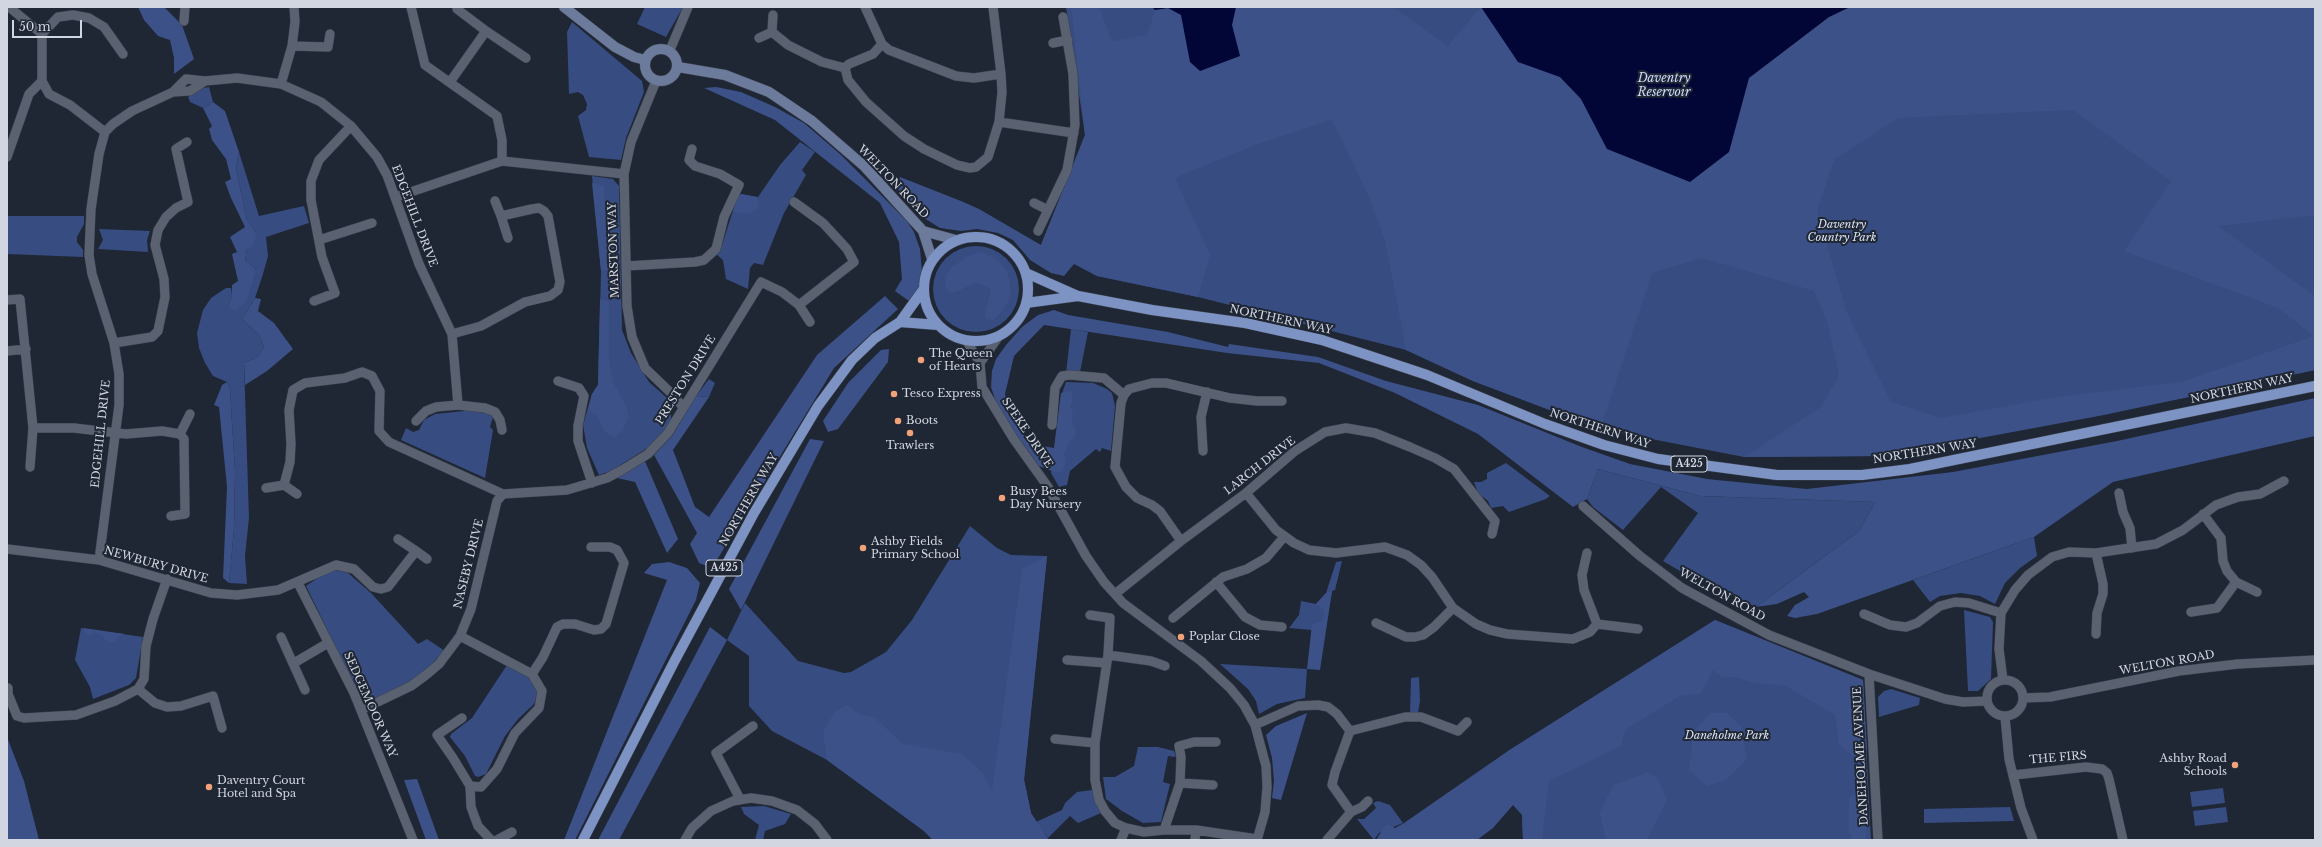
<!DOCTYPE html>
<style>
body{margin:0}
#map{position:relative;width:2322px;height:847px;overflow:hidden;background:#1f2634;font-family:"Libre Baskerville",serif}
canvas{display:block}
.frame{position:absolute;inset:0;border:8px solid #d2d6e0;pointer-events:none}
.scale{position:absolute;left:12px;top:20px;width:70px;height:18px;box-sizing:border-box;border:2px solid #d2d6e0;border-top:0;padding-left:5px;font-size:12px;line-height:14px;white-space:nowrap;color:#d2d6e0;-webkit-text-stroke:3px #1f2634;paint-order:stroke}
</style>
<div id="map">
<canvas width="2322" height="847"></canvas>
<div class="frame"></div>
<div class="scale">50 m</div>
</div>
<script>
const context = document.querySelector('canvas').getContext('2d');
context.lineJoin = 'round';
function fillPath(path, color) {
  context.fillStyle = color;
  context.fill(path, 'evenodd');
}
function poly(rows) {
  const path = new Path2D();
  for (const r of rows) {
    if (r.length === 3) {
      path.moveTo(r[0] + r[2], r[1]);
      path.arc(r[0], r[1], r[2], 0, 2 * Math.PI);
      continue;
    }
    path.moveTo(r[0], r[1]);
    for (let i = 2; i < r.length; i += 2) path.lineTo(r[i], r[i + 1]);
  }
  return path;
}
function stroke(path, color, width, dash) {
  context.strokeStyle = color;
  context.lineWidth = width;
  context.lineCap = dash ? 'butt' : 'round';
  context.setLineDash(dash || []);
  context.stroke(path);
}
function drawText(font, color, halo, rows, align = 'center') {
  context.font = font + ' "Libre Baskerville",serif';
  context.lineWidth = 4;
  context.setLineDash([]);
  context.textBaseline = 'middle';
  context.strokeStyle = halo;
  context.fillStyle = color;
  for (const [text, x, y, turn = 0] of rows) {
    context.save();
    context.translate(x, y);
    context.rotate((+turn || 0) * Math.PI / 180);
    context.textAlign = isNaN(turn) ? turn : align;
    if (halo) context.strokeText(text, 0, 0);
    context.fillText(text, 0, 0);
    context.restore();
  }
}
const green = poly([
 [645,7,683,7,666,37,637,24],
 [1066,7,2315,7,2315,370,2184,398,1884,456,1744,457,1600,429,1473,381,1406,350,1198,297,1097,276,1041,245,1085,135],
 [572,22,642,81,644,92,626,138,621,160,589,157,578,116,586,110,587,104,583,95,578,92,569,94,567,32],
 [209,87,213,102,203,108,190,102,188,97,203,88],
 [800,142,815,152,802,170,806,175,784,213,763,265,754,263,750,268,748,289,726,279,723,260,715,253,722,245,737,198,741,194,758,197,780,165],
 [239,152,259,216,304,206,309,223,266,237,268,256,263,274,255,298,242,319,259,335,264,347,258,357,244,363,249,518,245,556,247,584,229,583,234,529,235,472,230,389,227,382,213,376,205,363,199,348,197,333,203,310,211,298,226,288,231,288,232,295,228,307,256,269,245,261,247,249,257,234,247,220,236,169],
 [592,176,613,179,619,186,622,330,631,353,649,382,667,398,671,407,671,420,657,442,611,471,599,475,587,448,583,425,592,394,598,385,601,271],
 [7,216,84,216,84,224,77,237,77,242,83,250,83,257,7,254],
 [99,229,150,231,147,240,148,252,98,249,103,240],
 [976,289,43],
 [1071,329,1088,332,1080,372,1066,373],
 [709,379,715,383,709,397,696,396],
 [1066,382,1093,383,1107,389,1112,393,1115,406,1111,451,1102,448,1100,452,1096,449,1070,471,1067,485,1059,487,1051,473,1061,396],
 [474,410,484,412,493,417,490,427,493,430,485,478,401,440,406,428,413,432,419,430,424,420,435,414],
 [1506,463,1550,496,1546,499,1509,512,1503,506,1491,508,1488,501,1478,493,1474,482,1481,482,1487,479,1487,473],
 [1598,469,1700,496,1875,502,1859,531,1756,607,1680,571,1663,561,1698,513,1661,487,1623,530,1593,507,1587,499],
 [970,526,997,548,1011,555,1047,556,1024,779,1031,813,933,840,924,831,827,760,772,731,749,706,749,656,727,640,745,603,798,661,844,673,851,672,886,652,912,620],
 [2034,537,2037,556,2020,568,2005,583,1995,604,1980,596,1961,593,1940,596,1930,602,1913,580],
 [1342,561,1335,590,1332,591,1326,626,1312,630,1289,628,1299,615,1301,601,1316,604,1326,593,1336,562],
 [337,570,348,573,371,593,418,644,427,639,445,651,420,675,399,688,374,699,365,700,358,693,306,586,322,575],
 [1964,610,1990,617,1993,622,1991,679,1978,691,1968,691],
 [1715,620,1863,680,1871,840,1523,840,1522,815,1508,751],
 [81,628,143,637,136,678,129,685,93,699,90,687,75,660],
 [1220,664,1307,669,1305,698,1277,704,1259,714,1256,701,1248,689],
 [507,665,529,676,537,690,537,695,534,704,518,719,505,736,486,774,478,777,475,776,465,756,450,737,451,734,472,718],
 [1419,677,1420,701,1418,713,1410,713,1411,678],
 [1891,689,1920,698,1919,705,1879,717,1878,697,1884,691],
 [1138,747,1158,747,1174,751,1176,757,1168,756,1163,782,1170,784,1161,822,1143,823,1122,811,1106,799,1103,777,1115,777,1134,766],
 [2223,788,2225,803,2192,807,2190,792],
 [1092,790,1101,813,1078,823,1070,816,1048,838,1036,822,1062,810,1065,803,1077,792],
 [1378,801,1390,805,1403,823,1379,833,1374,840,1357,819,1364,819,1376,808,1373,803],
 [764,806,791,814,785,824,765,831,763,840,755,840,759,825,744,814,741,807],
 [2010,807,2014,821,1924,823,1924,809],
 [2226,807,2228,822,2195,826,2193,811]
]);
const forest = poly([
 [138,7,164,7,182,25,194,59,174,74,174,58,170,40,158,36,144,20],
 [1071,7,1099,7,1112,41,1147,35,1155,10,1168,8,1181,15,1190,62,1240,56,1232,25,1236,7,1393,7,1448,46,1481,7,1518,62,1560,77,1581,99,1607,149,1729,152,1749,78,1829,17,1850,7,2315,7,2315,215,2218,226,2315,296,2315,370,2104,415,1884,456,1744,457,1821,407,1839,376,1827,321,1814,291,1702,258,1652,273,1600,429,1473,381,1406,350,1385,240,1368,195,1332,120,1255,145,1175,178,1210,255,1198,297,1097,276,1074,264,1064,276,1051,273,1030,260,1013,240,998,233,977,229,961,231,940,228,924,218,895,186,900,177,961,201,979,209,1041,245,1085,135],
 [2073,110,2171,181,2124,251,2278,308,2314,336,2181,382,2056,397,1941,418,1891,402,1847,313,1817,211,1834,160,1898,118],
 [716,87,741,92,775,107,804,123,840,154,907,221,914,232,920,249,922,271,918,291,909,301,895,291,902,279,899,242,880,203,775,120,704,88],
 [213,102,225,111,239,152,236,169,247,220,257,234,253,245,247,249,245,261,256,269,247,301,235,311,228,307,232,295,232,285,238,281,232,254,237,252,230,237,245,227,231,198,225,182,231,179,226,159,212,140,209,129,212,126,203,108],
 [592,183,604,186,607,270,601,271],
 [741,194,757,197,759,201,757,209,749,214,733,212,737,198],
 [981,252,996,258,1007,271,1011,291,1008,302,997,317,991,321,985,318,985,313,991,290,983,285,975,283,956,292,949,292,945,285,946,275,952,267,968,256],
 [885,296,898,309,834,368,712,568,699,563,690,544,697,533,654,455,672,436,696,396,709,397,673,450,695,507,709,517,817,355],
 [255,298,261,299,258,311,274,323,293,349,267,371,245,385,244,363,258,357,264,347,259,335,242,319],
 [600,299,609,302,609,361,614,384,626,405,629,417,623,430,614,438,603,430,598,417,588,409,592,394,598,385],
 [1054,310,1068,315,1168,332,1228,347,1229,344,1318,357,1386,381,1478,405,1582,447,1630,464,1707,479,1807,489,1953,472,2117,441,2315,398,2315,436,2113,482,2034,537,1817,614,1795,618,1787,616,1795,605,1809,597,1804,592,1777,604,1756,607,1859,531,1875,502,1700,496,1598,469,1587,499,1573,507,1478,434,1395,393,1319,363,1227,353,1044,325,1014,356,1005,394,1010,416,1031,444,1054,448,1061,393,1071,391,1073,398,1070,407,1073,413,1072,423,1076,431,1074,438,1068,444,1064,455,1066,461,1063,471,1057,473,1039,466,1013,435,998,408,991,387,992,371,996,359,1006,345,1022,327,1038,315],
 [889,349,888,362,838,429,828,432,823,421,848,383,881,350],
 [227,382,230,389,235,472,234,529,229,583,223,578,227,487,219,407,214,405,222,385],
 [810,439,824,441,741,610,729,589],
 [645,461,678,539,667,553,635,482,617,478],
 [1047,556,1024,780,1031,813,1049,840,933,840,924,831,827,760,823,732,835,711,847,705,859,714,874,717,903,744,962,754,982,772,992,790,1022,569],
 [669,562,687,568,700,583,696,600,575,840,564,840,667,580,644,573,652,564],
 [1332,591,1320,670,1307,669,1312,624,1321,622,1324,617,1324,611,1316,604,1326,593],
 [1715,620,1863,680,1867,750,1856,758,1839,745,1835,715,1786,686,1756,683,1735,677,1723,678,1713,670,1700,694,1680,696,1625,730,1621,746,1549,781,1542,840,1523,840,1522,815,1513,805,1493,828,1477,840,1376,840,1386,824,1395,828,1404,823,1508,751],
 [710,627,727,640,619,840,598,840],
 [83,628,125,634,119,636,115,641,109,643,100,634,94,633,88,636],
 [1307,713,1281,800,1272,798,1274,781,1272,758,1266,735,1276,726],
 [1710,713,1727,713,1741,726,1747,759,1726,780,1707,786,1689,771,1693,733],
 [7,737,24,781,39,840,7,840],
 [1648,772,1658,779,1667,800,1647,840,1606,840,1600,813,1613,785],
 [417,779,439,840,426,840,404,780],
 [1860,789,1867,797,1866,840,1852,840,1849,831,1849,799]
]);
const water = poly([
 [1152,7,1236,7,1232,25,1240,56,1200,71,1190,62,1181,15,1168,8,1155,10],
 [1481,7,1850,7,1829,17,1749,78,1729,152,1690,182,1607,149,1581,99,1560,77,1518,62]
]);
const street = poly([
 [9,7,42,34],
 [411,7,425,65,497,116,502,140,502,161],
 [865,7,882,44,889,50,956,76,974,78,1001,74],
 [457,9,486,31],
 [184,21,185,7],
 [772,32,773,15],
 [759,38,772,32,788,45,822,62,845,68,849,64,873,54,882,44],
 [1053,43,1068,40],
 [292,46,328,47,330,34],
 [670,50,688,7],
 [845,68,848,80,866,102,904,136,924,149,957,165,970,168,976,167,988,157,999,122,1002,92,1001,74,993,7],
 [656,81,631,142,624,174,627,306,632,337,645,368,671,393,683,407],
 [450,82,486,31,526,58],
 [281,84,292,46,295,22,294,7],
 [173,92,186,79,205,81],
 [999,122,1074,133],
 [105,132,70,105,49,94,42,81,42,34,58,17,73,15,89,18,104,27,123,54],
 [7,157,29,94,42,81],
 [396,197,502,161,624,174],
 [495,201,501,216],
 [1034,203,1048,210],
 [1038,231,1067,170,1075,125,1073,74,1063,17],
 [319,240,372,223],
 [626,266,695,262,704,260,716,249,724,217,739,185,720,174,695,166,689,160,692,149],
 [7,300,20,299,33,428,30,467],
 [314,301,335,293,322,257,311,200,311,181,319,160,351,126],
 [799,305,810,322],
 [452,334,481,326,525,302,550,296,558,290,560,282,548,216,544,211,539,208,532,209,501,216,508,238],
 [966,340,980,363,982,387,1013,438,1048,487,1086,556,1104,582,1123,603,1201,661,1230,688,1244,705,1255,725,1266,766,1267,787,1265,812,1257,840],
 [114,343,152,337,158,331,165,297,164,279,155,245,158,230,166,217,176,208,188,202,176,149,187,142],
 [7,351,26,349],
 [980,363,999,336],
 [558,381,579,388,584,396,578,426,578,441,592,483],
 [416,421,426,411,436,407,458,405],
 [1052,425,1055,388,1062,376,1070,375,1104,378,1124,395],
 [33,428,74,428,126,434,162,431,180,434],
 [1203,451,1201,417,1207,392],
 [284,485,297,494],
 [266,488,284,485,290,462,291,444,289,410,293,390,305,383,345,378,362,372,372,376,380,391,379,431,389,442,503,494,567,490,607,478,622,470,648,454,668,433,761,282,782,292,799,305,854,262,847,249,823,223,794,202],
 [1246,493,1276,530,1294,543,1309,550,1336,553,1385,547,1407,555,1421,565,1432,577,1453,608,1476,624,1490,630,1507,634,1573,639,1590,632,1597,624],
 [2119,493,2123,512,2130,528,2132,548],
 [1583,506,1640,556,1682,588,1769,635,1869,674],
 [2203,514,2221,538,2223,561,2227,571,2236,582,2257,592],
 [171,516,185,514,184,439,180,434,190,414],
 [1181,541,1160,511,1152,505,1137,498,1126,487,1115,467,1121,403,1124,395,1129,389,1152,383,1166,383,1230,398,1257,401,1282,401],
 [7,549,99,560,211,593,237,595,278,590,336,565,354,569,373,587,381,589,388,587,416,551,398,539],
 [416,551,427,559],
 [1587,553,1582,575,1584,590,1597,624,1638,629],
 [99,560,119,405,119,374,114,343,92,274,89,255,91,209,99,154,105,132,113,124,132,111,173,92,190,91,205,81,237,78,281,84,321,102,351,126,377,157,387,175,419,264,452,334,458,405,485,408,495,412,500,420,502,430],
 [1216,582,1245,617,1260,625,1282,627],
 [298,583,354,693,413,840],
 [1115,594,1181,541,1246,493,1295,451,1325,432,1346,428,1375,433,1410,447,1435,458,1454,469,1495,521,1492,534],
 [2191,612,2217,608,2236,582],
 [1864,614,1890,625,1906,627,1917,623,1940,606,1955,602,1969,603,2001,613],
 [1090,615,1110,618,1108,655,1095,743,1095,780,1099,800,1105,811,1115,823,1126,828,1144,832,1164,830,1196,830,1257,839],
 [1173,618,1223,577,1247,569,1266,558,1284,537],
 [1376,623,1406,637,1415,637,1423,635,1434,627,1453,608],
 [2096,634,2097,613,2103,594,2103,584,2096,553],
 [460,636,532,674,542,691,539,708,515,733,497,769,481,787,470,786],
 [281,637,305,690],
 [1108,655,1151,661,1165,666],
 [1067,660,1106,663],
 [294,663,328,643],
 [532,674,543,657,557,627,563,624,575,624,594,630,601,629,606,624,624,563,617,550,610,547,591,547],
 [2005,698,18],
 [2003,680,1999,649,2001,613,2015,590,2028,575,2052,557,2069,552,2096,553,2156,544,2183,530,2216,505,2238,497,2260,494,2284,481],
 [8,688,8,694,17,716,24,718,76,715,115,701,138,689,144,679,146,646,153,619,167,579],
 [138,689,155,703,167,707,181,706,213,696,222,728],
 [2023,698,2050,697,2179,671,2238,664,2315,660],
 [361,710,411,686,426,675,439,664,460,636,471,609,497,501,503,494],
 [2005,717,2009,759,2021,808,2033,840],
 [462,718,437,735,453,758,470,786,471,807,478,826,491,840],
 [1255,725,1298,706,1318,705,1328,707,1337,714,1350,731,1335,772,1332,785,1351,812],
 [1350,731,1405,717,1421,717,1458,731,1467,722],
 [1055,739,1095,743],
 [2014,775,2086,767,2102,769,2107,773,2109,779,2123,840],
 [1180,783,1213,785],
 [740,799,716,753,753,726],
 [1164,830,1180,783,1181,757,1179,746,1194,742,1216,742],
 [497,840,512,832],
 [685,840,692,828,711,811,733,801,751,798,772,801,797,810,815,824,827,840],
 [1121,840,1126,828],
 [1195,840,1196,830],
 [1327,840,1351,812,1362,807,1368,801],
 [1878,840,1869,674,1945,699,1963,702,1987,701]
]);
const secondary = poly([
 [564,7,615,47,634,57,645,60],
 [661,65,16],
 [678,67,725,75,769,92,812,121,864,166,923,231,932,259],
 [923,231,956,240]
]);
const primary = poly([
 [976,289,52],
 [1026,273,1078,296,1152,310,1245,323,1322,340,1427,375,1545,424,1604,445,1658,459,1777,475,1862,475,1910,469,2315,386],
 [1026,303,1078,296],
 [900,322,938,325],
 [583,840,674,662,754,513,818,406,852,360,875,338,900,322,923,290]
]);
const markers = [
 [921,360,4,"#f0a279"],
 [894,394,4,"#f0a279"],
 [898,421,4,"#f0a279"],
 [910,433,4,"#f0a279"],
 [1002,498,4,"#f0a279"],
 [863,548,4,"#f0a279"],
 [1181,637,4,"#f0a279"],
 [2235,765,4,"#f0a279"],
 [209,787,4,"#f0a279"]
];
const shields = [
 [1689,464,36],
 [724,568,36]
];
const shieldNames = [
 ["A425",1689,464],
 ["A425",724,568]
];
const streetNames = [
 ["WELTON ROAD",893,182,46],
 ["EDGEHILL DRIVE",414,216,69],
 ["MARSTON WAY",614,250,-92],
 ["NORTHERN WAY",1281,320,12],
 ["PRESTON DRIVE",686,380,-58],
 ["NORTHERN WAY",2242,389,-12],
 ["NORTHERN WAY",1600,429,18],
 ["SPEKE DRIVE",1027,433,56],
 ["EDGEHILL DRIVE",101,434,-84],
 ["NORTHERN WAY",1925,452,-9],
 ["LARCH DRIVE",1260,466,-38],
 ["NORTHERN WAY",749,500,-60],
 ["NASEBY DRIVE",469,564,-76],
 ["NEWBURY DRIVE",156,565,16],
 ["WELTON ROAD",1722,595,29],
 ["WELTON ROAD",2167,663,-10],
 ["SEDGEMOOR WAY",370,705,66],
 ["DANEHOLME AVENUE",1861,756,-93],
 ["THE FIRS",2058,758,-5]
];
const parkNames = [
 ["Daventry",1842,225],
 ["Country Park",1842,238],
 ["Daneholme Park",1727,736]
];
const poiNames = [
 ["The Queen",929,354],
 ["of Hearts",929,367],
 ["Tesco Express",902,394],
 ["Boots",906,421],
 ["Trawlers",910,446,"center"],
 ["Busy Bees",1010,492],
 ["Day Nursery",1010,505],
 ["Ashby Fields",871,542],
 ["Primary School",871,555],
 ["Poplar Close",1189,637],
 ["Ashby Road",2227,759,"right"],
 ["Schools",2227,772,"right"],
 ["Daventry Court",217,781],
 ["Hotel and Spa",217,794]
];
const waterNames = [
 ["Daventry",1664,79],
 ["Reservoir",1664,93]
];
fillPath(green, '#374c81');
fillPath(forest, '#3c5187');
fillPath(water, '#020636');
stroke(street, '#3d424e', 10);
stroke(secondary, '#3d424e', 11);
stroke(primary, '#3d424e', 11);
stroke(street, '#5a6272', 9);
stroke(secondary, '#6c7a9b', 10);
stroke(primary, '#7d93c4', 10);
for (const [x, y, r, color] of markers) {
  const dot = new Path2D();
  dot.arc(x, y, r, 0, 2 * Math.PI);
  context.fillStyle = color;
  context.fill(dot);
  stroke(dot, '#1f2634', 1.5);
}
for (const [x, y, w] of shields) {
  const box = new Path2D();
  box.roundRect(x - w / 2, y - 8, w, 16, 3);
  context.fillStyle = '#1f2634';
  context.fill(box);
  stroke(box, '#d2d6e0', 1);
}
drawText('bold 10px', '#d2d6e0', null, shieldNames);
drawText('11px', '#d2d6e0', '#1f2634', streetNames);
drawText('italic 11px', '#dbe3f4', '#1f2634', parkNames);
drawText('11px', '#d2d6e0', '#1f2634', poiNames, 'left');
drawText('italic 12px', '#cddcfd', '#1f2634', waterNames);
</script>
